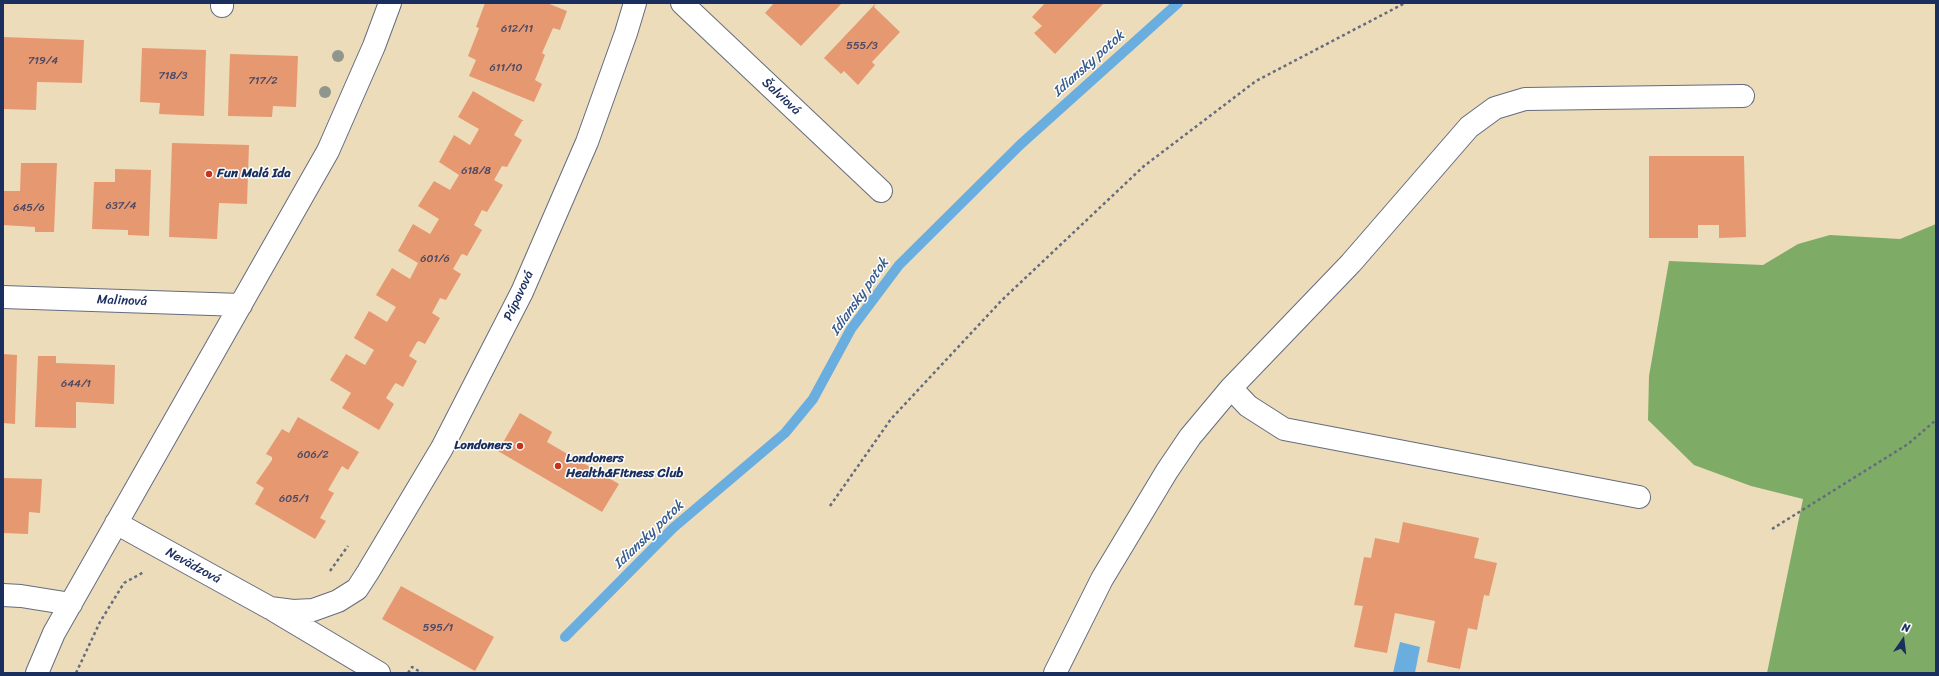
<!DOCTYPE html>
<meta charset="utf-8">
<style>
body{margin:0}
#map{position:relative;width:1939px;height:676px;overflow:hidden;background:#eddcba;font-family:Sriracha,sans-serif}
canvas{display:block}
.frame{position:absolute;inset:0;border:4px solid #1b2f5e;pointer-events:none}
.north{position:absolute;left:1883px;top:620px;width:40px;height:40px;-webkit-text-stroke:3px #fff;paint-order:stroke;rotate:14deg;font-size:11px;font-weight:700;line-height:16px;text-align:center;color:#1b2f5e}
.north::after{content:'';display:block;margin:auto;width:14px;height:18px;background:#1b2f5e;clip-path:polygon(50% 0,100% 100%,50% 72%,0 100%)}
</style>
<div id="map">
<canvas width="1939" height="676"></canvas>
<div class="frame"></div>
<div class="north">N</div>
</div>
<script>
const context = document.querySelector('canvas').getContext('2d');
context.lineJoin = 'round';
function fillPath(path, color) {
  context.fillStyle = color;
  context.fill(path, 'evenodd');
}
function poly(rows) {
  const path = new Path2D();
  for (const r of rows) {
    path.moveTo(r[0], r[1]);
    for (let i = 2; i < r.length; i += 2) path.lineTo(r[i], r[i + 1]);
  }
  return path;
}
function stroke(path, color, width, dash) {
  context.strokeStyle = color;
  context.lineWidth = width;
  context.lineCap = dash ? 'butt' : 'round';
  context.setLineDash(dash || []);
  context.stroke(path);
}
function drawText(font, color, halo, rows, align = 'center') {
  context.font = font + ' Sriracha,sans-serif';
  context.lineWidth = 3;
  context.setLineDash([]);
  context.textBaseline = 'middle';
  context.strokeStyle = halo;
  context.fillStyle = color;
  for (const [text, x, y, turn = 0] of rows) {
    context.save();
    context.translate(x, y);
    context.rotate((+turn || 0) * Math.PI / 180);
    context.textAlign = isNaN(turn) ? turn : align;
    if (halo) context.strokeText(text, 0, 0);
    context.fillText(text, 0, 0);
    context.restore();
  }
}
const forest = poly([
 [1936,224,1936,673,1767,673,1803,499,1751,486,1694,465,1648,420,1649,376,1669,261,1763,265,1798,244,1830,235,1900,239]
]);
const water = poly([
 [1400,642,1420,647,1415,673,1393,673]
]);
const stream = poly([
 [565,637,673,528,785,433,813,399,851,329,899,265,1021,144,1178,3]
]);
const building = poly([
 [485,3,547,3,567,11,560,30,553,28,542,53,545,55,535,80,542,84,534,102,469,76,476,60,468,56,479,28,476,27],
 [774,3,842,3,801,46,765,13],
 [876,3,874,7,900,32,872,62,875,65,858,85,844,71,841,74,824,58],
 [1045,3,1104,3,1055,54,1034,33,1042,26,1032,17],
 [3,37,84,40,82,83,37,82,36,110,3,109],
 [142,48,206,50,204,116,159,114,160,103,140,102],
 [230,54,298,56,296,107,273,106,272,117,228,116],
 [473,91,524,121,522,121,514,135,522,140,507,167,502,166,494,180,503,185,487,212,482,210,474,225,482,230,467,256,463,254,461,255,453,269,461,274,446,300,440,298,432,313,440,318,425,344,419,341,417,342,409,356,417,361,403,387,396,383,394,385,386,398,394,404,379,430,342,408,351,393,330,380,346,354,365,365,374,350,354,338,369,311,387,322,396,307,376,295,392,268,410,279,418,263,398,251,413,224,430,234,439,219,418,206,434,181,450,190,459,175,439,162,454,135,470,145,479,129,458,117],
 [172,143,249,145,247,204,219,203,217,239,169,237],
 [1649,156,1744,156,1746,237,1719,238,1719,225,1698,225,1698,238,1649,238],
 [21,163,57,163,54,232,35,232,35,227,3,225,3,191,20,191],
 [115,169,151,170,149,236,128,235,128,230,92,229,94,182,115,182],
 [3,354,17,355,15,424,3,423],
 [38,356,56,356,56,363,115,365,114,404,76,402,76,428,35,427],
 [520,413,552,432,547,442,619,484,602,512,498,451],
 [298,417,359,452,348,470,342,466,328,490,334,493,320,518,326,521,315,539,255,504,264,488,256,483,272,460,272,457,266,454,282,429,289,433],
 [3,478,42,479,40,513,29,512,28,534,3,533],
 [1403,522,1479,538,1474,558,1497,563,1489,596,1484,595,1477,630,1468,628,1460,669,1427,662,1435,621,1395,613,1387,653,1354,647,1363,606,1354,605,1364,557,1371,558,1375,538,1399,543],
 [401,586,494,637,475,671,382,619]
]);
const path = poly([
 [830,506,891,419,1002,300,1144,166,1256,81,1405,3],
 [1772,529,1908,444,1936,420],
 [330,571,348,546],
 [76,673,100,622,124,583,144,572],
 [408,673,412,667,422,673]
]);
const minor = poly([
 [682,3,881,191],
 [222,6,222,3],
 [3,297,241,305],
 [1231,388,1351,263,1469,127,1495,108,1525,99,1743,96],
 [116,523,270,608,293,611,313,610,338,601,357,589,368,572,442,448,522,292,587,142,626,33,635,3],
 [3,595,21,596,71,604],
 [275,611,379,673],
 [37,673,54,633,328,151,374,46,390,3],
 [1055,673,1102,579,1167,471,1190,437,1231,388,1248,406,1284,429,1639,497]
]);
const trees = [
 [338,56],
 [325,92]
];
const markers = [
 [209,174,4,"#c8321e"],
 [520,446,4,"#c8321e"],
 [558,466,4,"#c8321e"]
];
const numberNames = [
 ["612/11",517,29],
 ["555/3",862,46],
 ["719/4",43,61],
 ["611/10",506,68],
 ["718/3",173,76],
 ["717/2",263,81],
 ["618/8",476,171],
 ["637/4",121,206],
 ["645/6",29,208],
 ["601/6",435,259],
 ["644/1",76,384],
 ["606/2",313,455],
 ["605/1",294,499],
 ["595/1",438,628]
];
const streetNames = [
 ["Šalviová",781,97,43],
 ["Púpavová",519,296,-65],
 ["Malinová",122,301,2],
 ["Nevädzová",193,566,29]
];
const poiNames = [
 ["Fun Malá Ida",217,174],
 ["Londoners",512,446,"right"],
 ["Londoners",566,459],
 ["Health&Fitness Club",566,474]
];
const waterNames = [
 ["Idiansky potok",1089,64,-42],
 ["Idiansky potok",860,297,-55],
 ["Idiansky potok",649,535,-44]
];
fillPath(forest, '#7eac66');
fillPath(water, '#6aaee0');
stroke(stream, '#6aaee0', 10);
fillPath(building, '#e69871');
stroke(minor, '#646c7e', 24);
stroke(path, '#646c7e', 2.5, [3, 3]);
stroke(minor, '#fff', 22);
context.fillStyle = '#8f968b';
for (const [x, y] of trees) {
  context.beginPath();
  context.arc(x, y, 6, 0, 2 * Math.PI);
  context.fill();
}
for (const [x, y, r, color] of markers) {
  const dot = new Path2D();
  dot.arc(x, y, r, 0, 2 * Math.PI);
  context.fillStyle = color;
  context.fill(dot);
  stroke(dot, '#fff', 1.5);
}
drawText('11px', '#4e4963', null, numberNames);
drawText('13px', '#1b2f5e', '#fff', streetNames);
drawText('bold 13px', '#1b2f5e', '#fff', poiNames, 'left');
drawText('italic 14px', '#375b8c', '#fff', waterNames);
</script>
